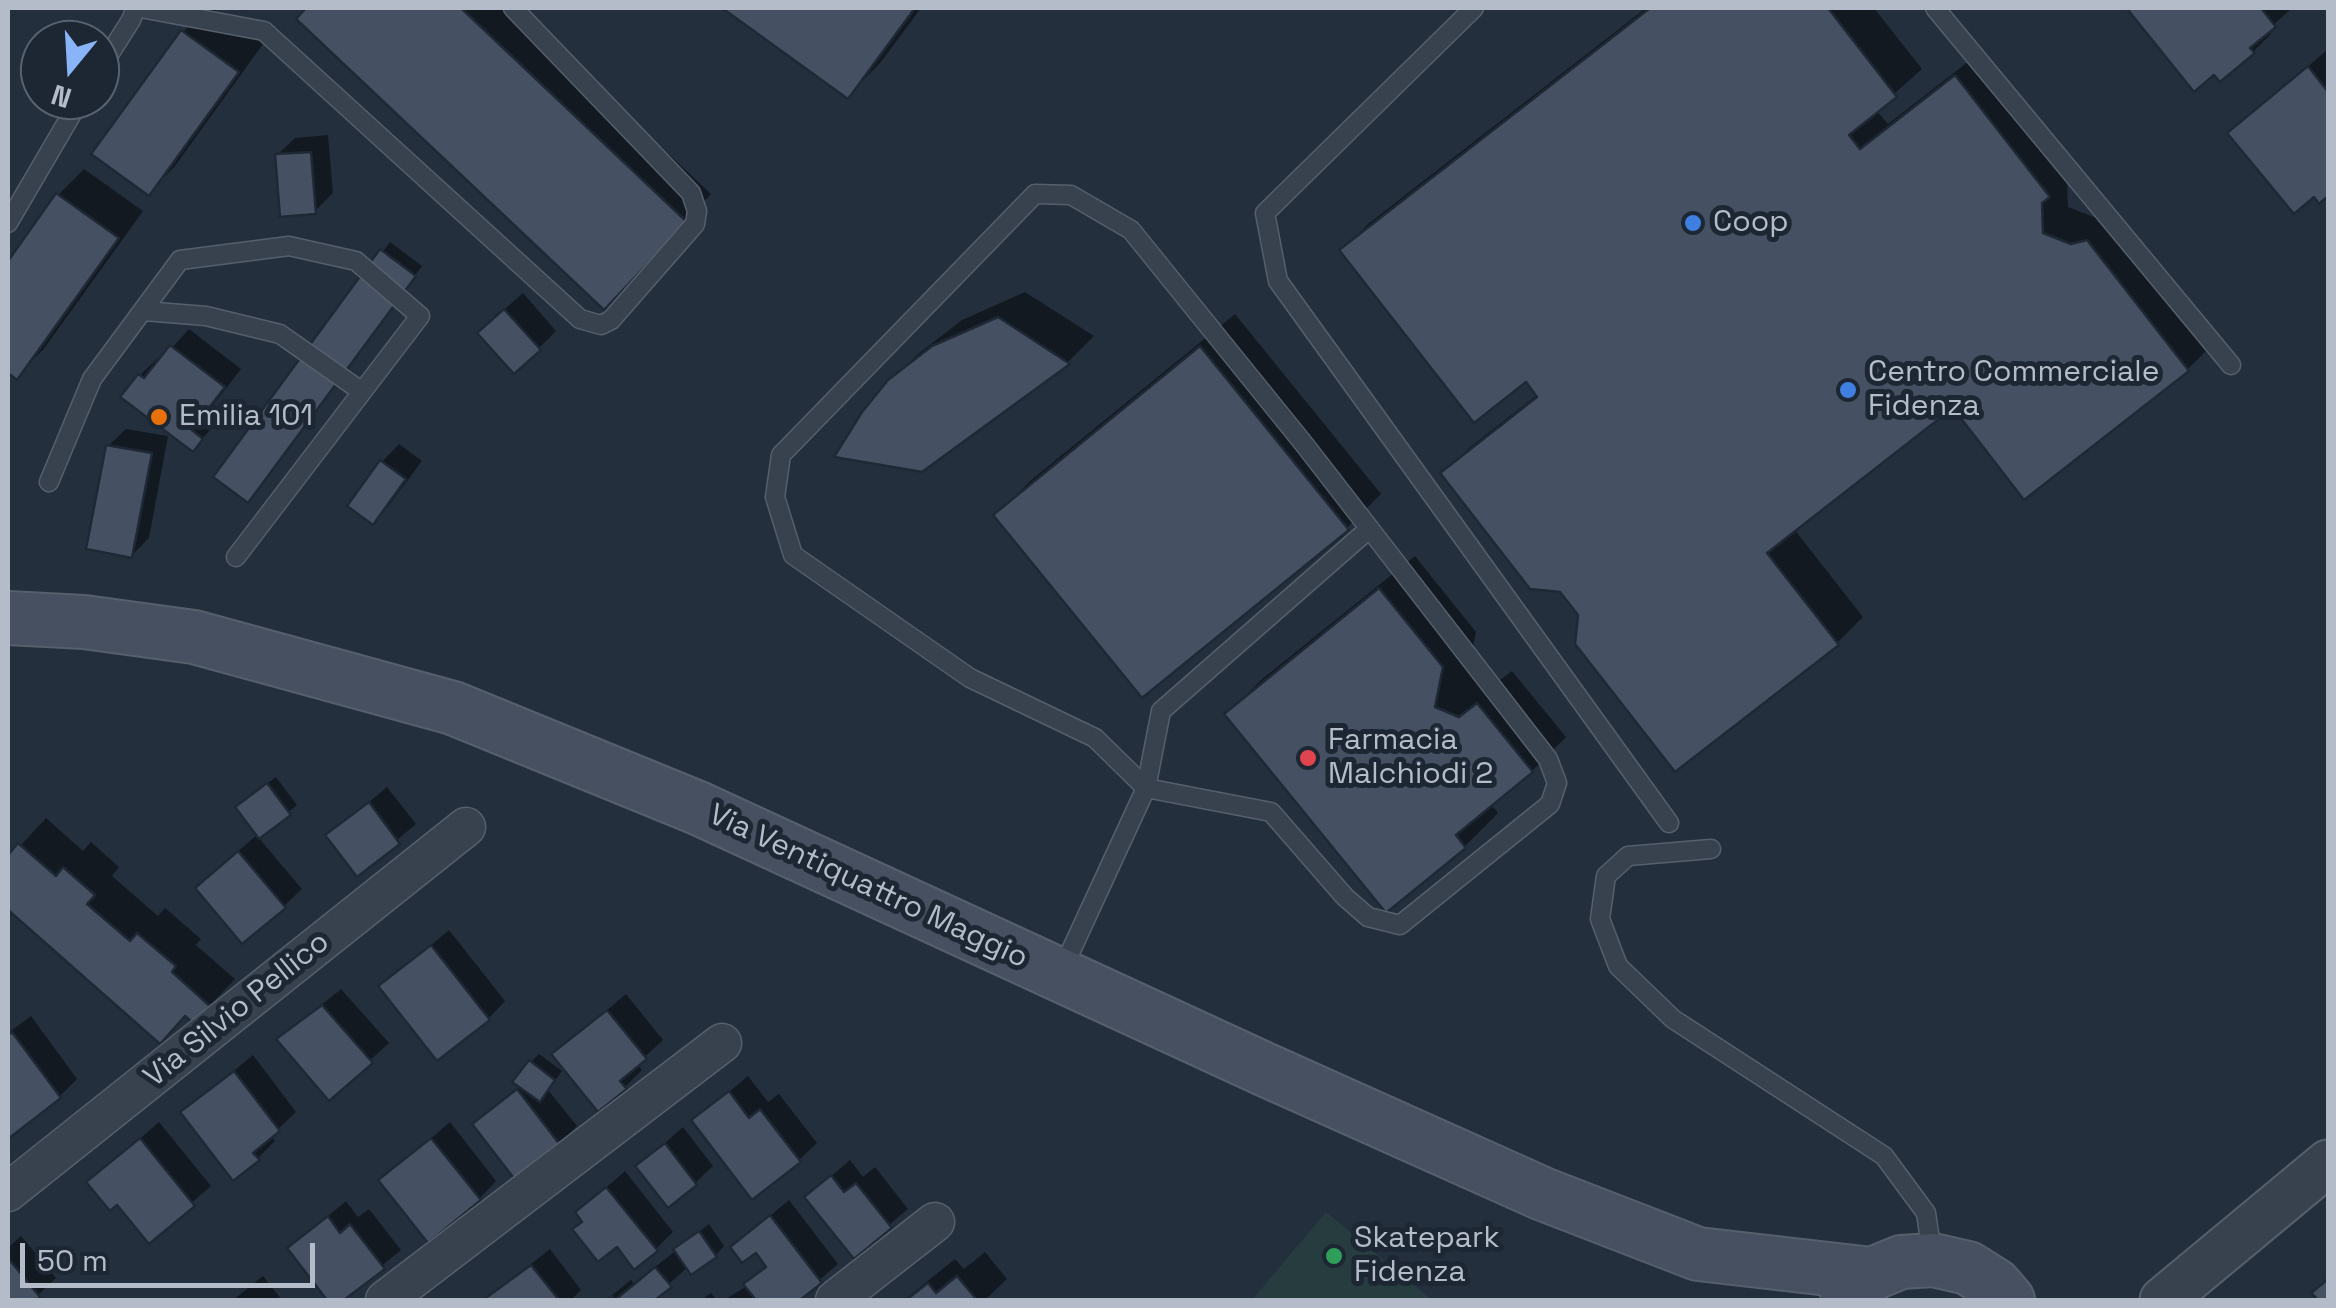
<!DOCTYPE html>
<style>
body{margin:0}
#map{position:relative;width:2336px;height:1308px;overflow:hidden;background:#242f3e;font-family:"Space Grotesk",sans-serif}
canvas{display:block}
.frame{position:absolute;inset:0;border:10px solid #b4bcc9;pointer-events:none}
.north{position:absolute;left:20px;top:20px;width:100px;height:100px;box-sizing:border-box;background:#1d2633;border:2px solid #59626f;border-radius:50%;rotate:198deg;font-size:28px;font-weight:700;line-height:40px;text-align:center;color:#b4bcc9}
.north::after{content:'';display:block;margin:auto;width:35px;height:45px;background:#8ab4f8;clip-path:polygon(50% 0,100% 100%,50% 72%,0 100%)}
.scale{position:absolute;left:20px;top:1243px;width:295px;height:45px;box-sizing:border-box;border:5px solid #b4bcc9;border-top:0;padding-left:12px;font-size:30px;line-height:35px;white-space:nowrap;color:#b4bcc9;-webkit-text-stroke:8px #1d2633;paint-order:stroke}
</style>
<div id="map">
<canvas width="2336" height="1308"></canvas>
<div class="frame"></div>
<div class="north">N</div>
<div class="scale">50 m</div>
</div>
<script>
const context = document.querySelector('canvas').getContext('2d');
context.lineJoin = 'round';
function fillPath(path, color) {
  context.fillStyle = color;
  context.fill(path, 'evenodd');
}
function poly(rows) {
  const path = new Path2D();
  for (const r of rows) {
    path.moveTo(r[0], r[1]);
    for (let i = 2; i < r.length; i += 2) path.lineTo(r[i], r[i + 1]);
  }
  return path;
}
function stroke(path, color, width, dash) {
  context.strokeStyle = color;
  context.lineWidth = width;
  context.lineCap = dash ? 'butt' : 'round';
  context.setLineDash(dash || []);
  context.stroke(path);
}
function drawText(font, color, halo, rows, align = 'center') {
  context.font = font + ' "Space Grotesk",sans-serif';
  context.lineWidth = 10;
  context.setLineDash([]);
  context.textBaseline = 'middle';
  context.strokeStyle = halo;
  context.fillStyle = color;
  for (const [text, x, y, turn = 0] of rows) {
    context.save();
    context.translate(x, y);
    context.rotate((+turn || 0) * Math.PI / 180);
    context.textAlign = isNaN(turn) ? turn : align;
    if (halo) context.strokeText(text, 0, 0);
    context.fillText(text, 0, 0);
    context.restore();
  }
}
const green = poly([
 [1326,1212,1432,1300,1252,1300]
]);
const shadow = poly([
 [207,8,212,8,263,44,175,166,149,193,183,32],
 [310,8,514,8,711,194,630,281,299,18],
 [726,8,921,8,881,62,848,96],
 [1646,8,1874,8,1922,69,1876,110,1888,124,1982,51,2075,169,2067,177,2068,207,2099,219,2214,343,2188,369,2024,496,1953,405,1794,529,1863,617,1837,643,1580,614,1562,590,1444,473,1470,447,1538,394,1526,379,1342,251,1368,224],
 [2134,8,2292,8,2268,30,2271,34,2253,52,2131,10],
 [2326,51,2328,193,2319,200,2230,133],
 [328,135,333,193,315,211,277,155,295,138],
 [84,169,143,211,43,350,16,376,8,370,8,265,58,195],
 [390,242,422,266,256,492,216,477],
 [1025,292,1094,336,1068,362,922,470,890,382,918,354,962,320],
 [523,293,556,331,539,348,498,315],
 [1235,314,1381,494,1347,528,996,515,1030,481],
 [189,329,241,369,208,412,219,420,193,449,124,396,140,375,158,358,161,360],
 [126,429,168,436,149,538,132,555,108,446],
 [399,444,422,461,390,504,373,522,382,462],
 [1415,556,1476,632,1468,673,1495,684,1512,671,1566,737,1532,771,1491,804,1498,813,1464,847,1227,714,1261,680],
 [276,777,297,805,258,837,302,889,284,906,216,870,258,834,246,799],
 [387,787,416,824,358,873,329,836],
 [46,818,83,851,91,842,119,867,112,876,158,916,165,908,201,939,196,945,235,979,194,1022,187,1014,160,1041,8,907,8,859],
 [449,930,505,1001,488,1019,382,987],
 [341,989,389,1043,330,1097,279,1039],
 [626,994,663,1040,637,1064,642,1070,625,1087,555,1054],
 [31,1016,77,1079,60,1096,8,1135,8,1033],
 [539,1054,562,1071,548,1090,577,1126,559,1144,475,1125,521,1085,531,1062],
 [253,1055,296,1112,271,1136,275,1141,258,1158,183,1113],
 [748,1076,768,1102,779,1094,817,1143,799,1160,694,1121],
 [159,1122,211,1186,149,1240,118,1202,90,1182],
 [450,1122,496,1181,479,1199,382,1180],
 [683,1127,713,1166,695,1183,639,1166],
 [850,1160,863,1177,875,1167,908,1209,854,1255,807,1197],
 [625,1171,673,1232,656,1249,617,1244,585,1221,578,1212],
 [789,1200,838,1264,796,1300,724,1300,744,1288,767,1265,756,1250,733,1247],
 [346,1201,358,1217,369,1209,401,1250,340,1300,331,1300,290,1248],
 [709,1224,724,1246,716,1255,691,1271,688,1267,651,1300,606,1300,631,1280,634,1284],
 [21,1236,56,1278,33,1300,8,1300,8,1248],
 [550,1249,581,1290,573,1298,575,1300,485,1300],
 [985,1252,1007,1279,985,1300,904,1300,955,1259,964,1269],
 [263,1276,282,1300,233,1300],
 [711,1293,717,1300,701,1300]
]);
const building = poly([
 [306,8,461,8,687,222,604,310,296,19,306,8],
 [722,8,915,8,848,99,722,8],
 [1650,8,1828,8,1897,97,1849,135,1860,149,1955,75,2050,197,2042,203,2043,233,2071,244,2087,240,2189,371,2024,500,1953,408,1767,553,1839,645,1675,772,1575,644,1578,615,1560,592,1530,589,1440,473,1537,397,1526,382,1474,423,1339,250,1650,8],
 [2131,8,2261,8,2276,27,2250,48,2255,53,2220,82,2214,75,2194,92,2128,10,2131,8],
 [181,30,239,72,149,196,91,154,181,30],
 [2308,66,2328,92,2328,196,2319,204,2314,197,2294,214,2227,133,2308,66],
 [311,152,316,214,280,217,275,154,311,152],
 [56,193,119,238,17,380,8,373,8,261,56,193],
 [380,249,416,276,248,503,213,477,380,249],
 [504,309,541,350,514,374,477,333,504,309],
 [998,317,1070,364,922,472,834,457,862,412,888,380,932,346,998,317],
 [170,345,225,387,192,430,203,439,193,452,120,397,138,374,144,378,170,345],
 [1200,346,1349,530,1142,698,993,515,1200,346],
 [106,445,152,453,132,558,86,549,106,445],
 [380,460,406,479,373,525,347,506,380,460],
 [1379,588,1443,667,1435,707,1459,717,1477,703,1533,772,1456,835,1466,848,1386,913,1224,714,1379,588],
 [267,783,291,815,259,839,235,807,267,783],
 [369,802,400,844,357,877,325,835,369,802],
 [18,843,56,876,63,867,95,895,87,904,130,941,137,933,176,966,172,972,211,1007,195,1025,185,1016,160,1044,8,910,8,855,18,843],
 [238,851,286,908,242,944,195,888,238,851],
 [431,945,490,1020,437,1061,378,986,431,945],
 [322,1005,373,1063,329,1101,276,1039,322,1005],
 [607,1010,647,1059,620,1081,627,1089,598,1112,551,1054,607,1010],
 [12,1032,61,1098,8,1139,8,1035,12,1032],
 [529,1060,555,1080,540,1102,512,1082,529,1060],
 [234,1071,280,1131,253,1153,260,1160,233,1181,180,1112,234,1071],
 [517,1089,561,1146,516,1181,472,1124,517,1089],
 [729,1091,749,1118,760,1109,801,1162,752,1200,691,1120,729,1091],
 [140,1138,195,1206,149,1244,117,1205,110,1211,86,1182,140,1138],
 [431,1138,481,1200,428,1243,378,1180,431,1138],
 [665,1143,697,1185,668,1208,635,1166,665,1143],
 [831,1175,844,1192,856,1183,892,1228,854,1259,804,1197,831,1175],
 [606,1187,658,1251,634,1270,617,1247,598,1262,572,1229,582,1222,575,1212,606,1187],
 [770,1215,822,1283,800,1300,756,1300,743,1284,766,1267,756,1253,742,1263,730,1247,770,1215],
 [328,1216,340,1233,350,1224,385,1269,344,1300,327,1300,287,1248,328,1216],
 [699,1231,717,1257,691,1275,673,1249,699,1231],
 [8,1258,40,1297,37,1300,8,1300,8,1258],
 [531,1265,559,1300,483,1300,531,1265],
 [655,1267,672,1287,655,1300,606,1300,612,1296,615,1300,655,1267],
 [957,1276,977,1300,906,1300,928,1283,936,1293,957,1276],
 [2328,1279,2328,1300,2318,1300,2311,1293,2328,1279]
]);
const service = poly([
 [141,8,264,31,580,319,601,325,611,320,695,224,697,211,691,193,513,8],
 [1474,8,1265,213,1278,281,1669,823],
 [1935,8,2231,365],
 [100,69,131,20,136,8],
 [1035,194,1071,195,1131,230,1304,444,1548,759,1557,783,1550,804,1400,925,1368,917,1345,897,1271,812,1146,788,1095,738,970,678,793,555,775,497,781,455,1035,194],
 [8,223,80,100],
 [144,311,206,316,280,334,361,391],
 [49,482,92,379,180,260,289,246,356,261,420,316,236,557],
 [1711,849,1628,856,1606,876,1600,919,1618,966,1673,1019,1884,1156,1926,1213,1932,1254],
 [1062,970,1146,788,1161,711,1369,529]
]);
const minor = poly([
 [8,1192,466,827],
 [385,1300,722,1043],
 [835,1300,935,1222]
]);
const tertiary = poly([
 [2163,1300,2328,1163]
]);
const secondary = poly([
 [8,618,84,622,194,637,453,708,698,808,1264,1069,1543,1194,1698,1254,1872,1274],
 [1847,1295,1872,1274,1901,1262,1933,1260,1968,1268,1995,1285,2008,1300]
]);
const markers = [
 [1693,223,10,"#3f7fe0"],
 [1848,390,10,"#3f7fe0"],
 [159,417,10,"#e8710a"],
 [1308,758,10,"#e0444e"],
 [1334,1256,10,"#2e9e5b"]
];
const poiNames = [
 ["Coop",1713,223],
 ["Centro Commerciale",1868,373],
 ["Fidenza",1868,407],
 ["Emilia 101",179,417],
 ["Farmacia",1328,741],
 ["Malchiodi 2",1328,775],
 ["Skatepark",1354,1239],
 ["Fidenza",1354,1273]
];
const streetNames = [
 ["Via Ventiquattro Maggio",868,887,25],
 ["Via Silvio Pellico",237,1010,-39]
];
fillPath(green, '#263c3f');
fillPath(shadow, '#0007');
fillPath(building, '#455162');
stroke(building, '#1f2835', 2.5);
stroke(service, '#565f6c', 21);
stroke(minor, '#565f6c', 41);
stroke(tertiary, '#565f6c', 49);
stroke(secondary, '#565f6c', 56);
stroke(service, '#38414e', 18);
stroke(minor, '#38414e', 38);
stroke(tertiary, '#38414e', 45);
stroke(secondary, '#465061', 52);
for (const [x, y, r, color] of markers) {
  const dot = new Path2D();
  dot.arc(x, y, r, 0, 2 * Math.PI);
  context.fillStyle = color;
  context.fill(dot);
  stroke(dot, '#1d2633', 4);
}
drawText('30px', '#b4bcc9', '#1d2633', poiNames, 'left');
drawText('30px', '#b4bcc9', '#1d2633', streetNames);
</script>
